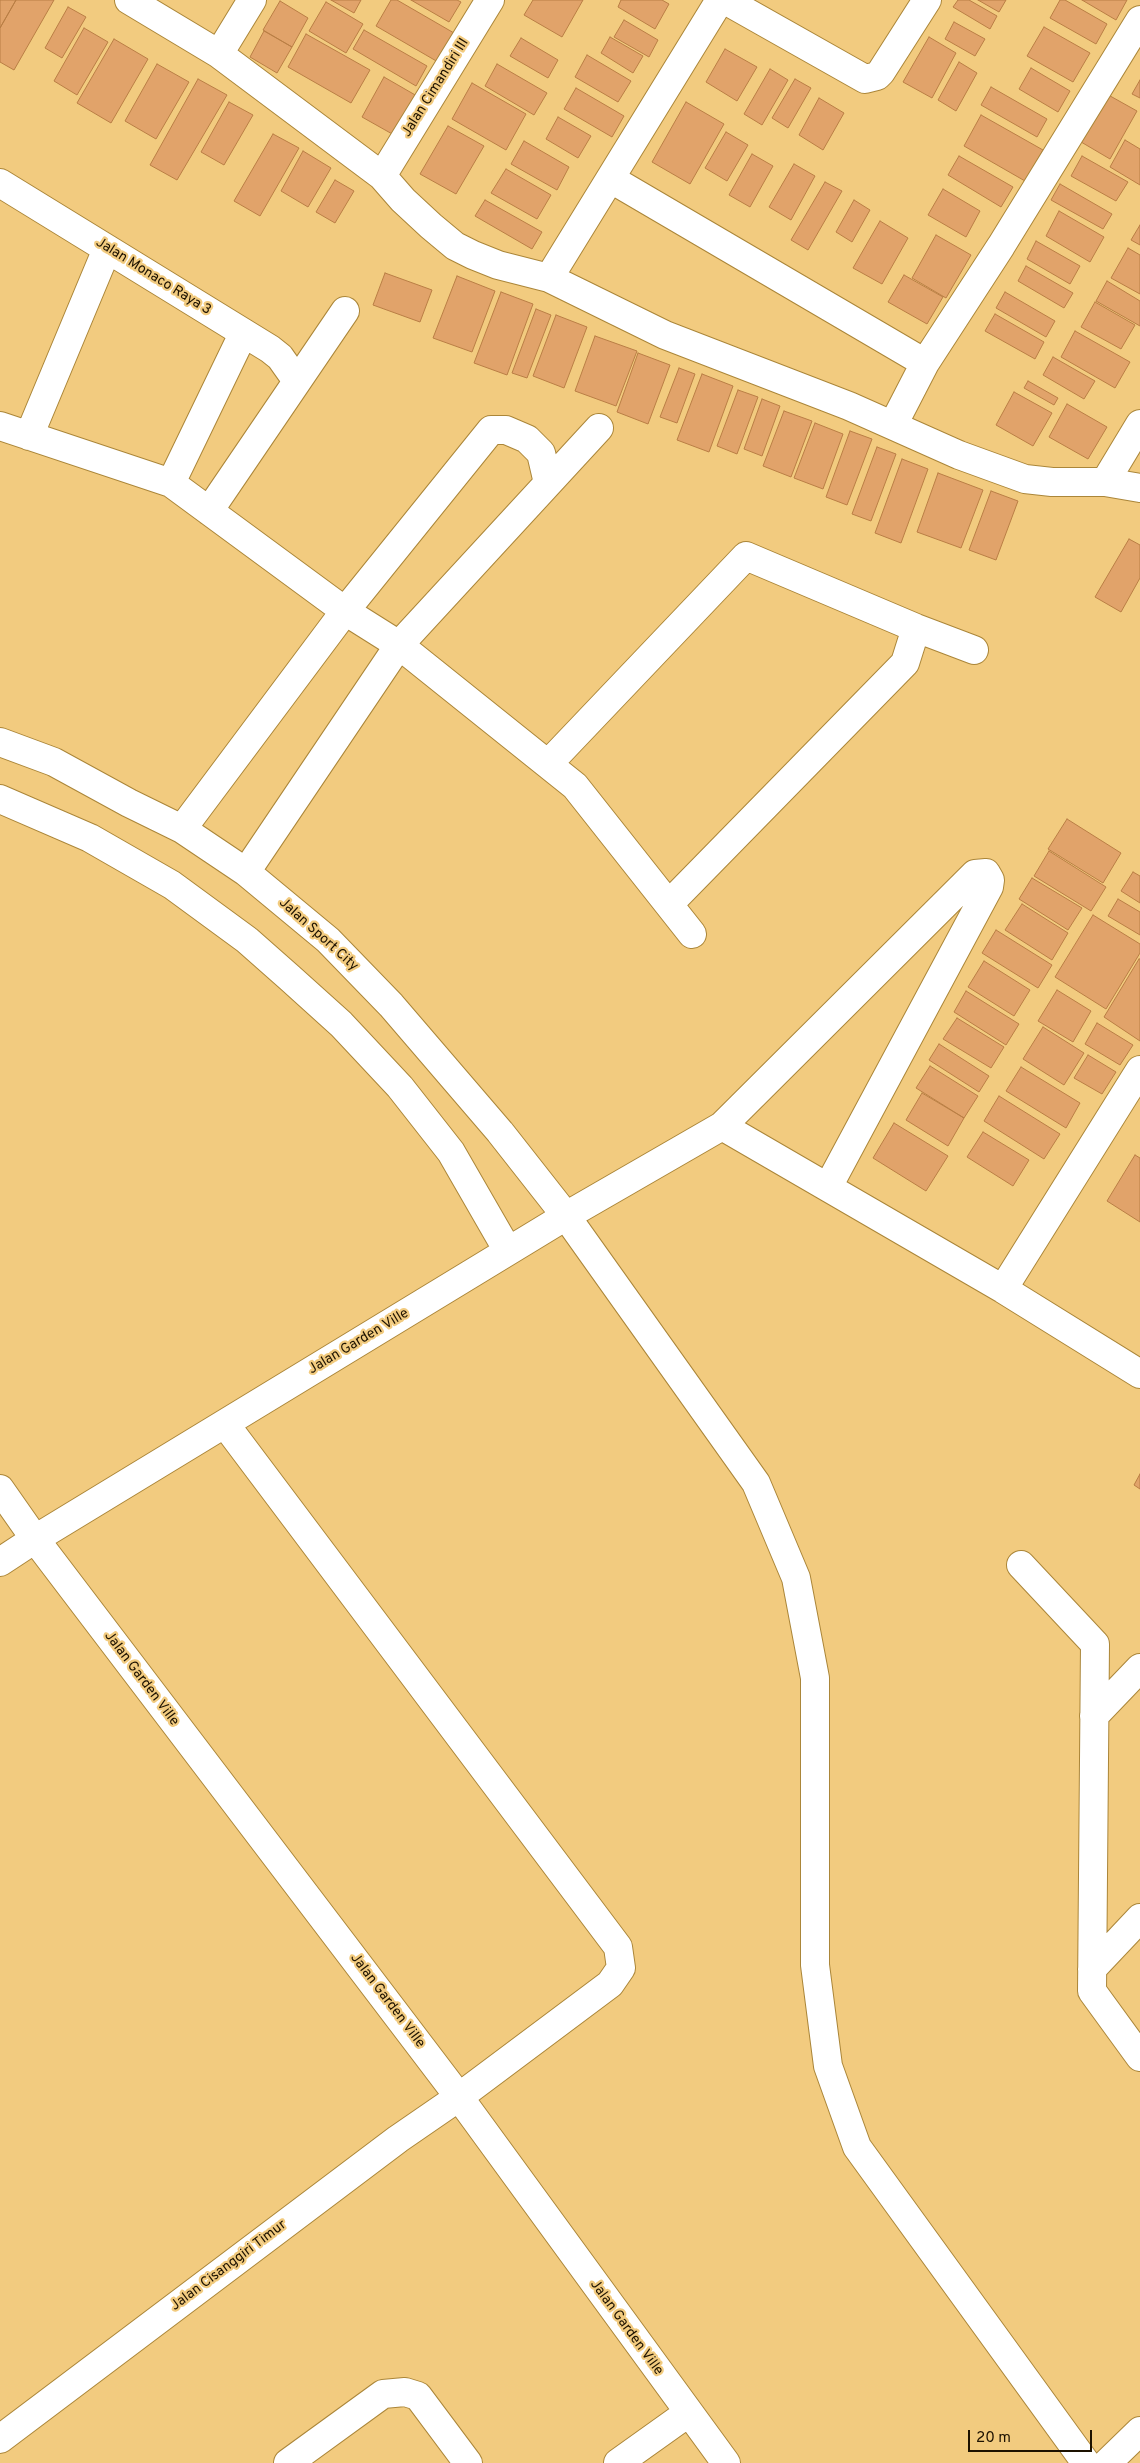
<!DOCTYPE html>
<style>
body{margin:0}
#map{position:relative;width:1140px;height:2463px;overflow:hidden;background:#f2cb7f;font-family:Overpass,sans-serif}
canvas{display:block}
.scale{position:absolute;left:968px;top:2430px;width:124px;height:22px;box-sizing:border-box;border:2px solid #1d1200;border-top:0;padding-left:6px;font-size:15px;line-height:18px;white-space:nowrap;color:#1d1200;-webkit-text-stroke:4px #f2cb7f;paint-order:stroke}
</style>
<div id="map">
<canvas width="1140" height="2463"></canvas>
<div class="scale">20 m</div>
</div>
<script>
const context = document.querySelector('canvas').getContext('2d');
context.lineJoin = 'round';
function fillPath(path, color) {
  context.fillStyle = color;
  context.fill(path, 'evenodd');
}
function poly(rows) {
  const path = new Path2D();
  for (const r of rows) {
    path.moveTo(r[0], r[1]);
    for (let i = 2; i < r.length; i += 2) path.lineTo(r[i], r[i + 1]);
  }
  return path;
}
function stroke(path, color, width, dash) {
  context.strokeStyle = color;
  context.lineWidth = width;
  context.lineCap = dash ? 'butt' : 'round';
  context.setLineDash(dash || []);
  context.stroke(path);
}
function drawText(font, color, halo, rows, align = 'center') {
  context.font = font + ' Overpass,sans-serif';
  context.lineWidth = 4.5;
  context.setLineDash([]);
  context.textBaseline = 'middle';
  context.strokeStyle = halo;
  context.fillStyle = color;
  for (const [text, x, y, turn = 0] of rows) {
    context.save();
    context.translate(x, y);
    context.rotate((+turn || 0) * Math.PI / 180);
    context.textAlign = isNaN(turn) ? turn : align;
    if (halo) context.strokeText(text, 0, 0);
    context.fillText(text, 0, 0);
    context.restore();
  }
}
const building = poly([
 [0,0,16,0,0,28,0,0],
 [16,0,54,0,14,70,0,62,0,28,16,0],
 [331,0,361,0,354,13,331,0],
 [391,0,397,0,454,33,438,62,376,26,391,0],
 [411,0,457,0,461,2,449,22,411,0],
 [533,0,583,0,562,37,524,15,533,0],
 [621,0,662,0,669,4,655,29,618,7,621,0],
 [958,0,969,0,997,16,990,29,953,7,958,0],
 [978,0,1006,0,999,12,978,0],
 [1060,0,1065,0,1107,24,1096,44,1050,18,1060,0],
 [1082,0,1127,0,1116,20,1082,0],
 [280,1,308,18,292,47,263,30,280,1],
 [326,2,363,24,346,53,309,31,326,2],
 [68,7,86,17,62,58,45,48,68,7],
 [624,20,658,40,649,57,614,37,624,20],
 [954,22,985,39,975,56,945,39,954,22],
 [1044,27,1090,53,1073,82,1027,56,1044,27],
 [84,28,108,42,77,95,54,81,84,28],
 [364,30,427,66,416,86,353,49,364,30],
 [264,31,292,47,277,73,250,57,264,31],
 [306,34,370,70,351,103,288,67,306,34],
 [610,37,643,56,633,73,601,53,610,37],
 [929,37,956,53,932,98,903,82,929,37],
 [521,38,558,60,548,78,510,56,521,38],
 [114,39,148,59,111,123,77,103,114,39],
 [725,49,757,67,737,101,706,82,725,49],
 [587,55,631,81,618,102,575,77,587,55],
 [959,62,977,73,956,111,938,100,959,62],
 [157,64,189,82,156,139,125,121,157,64],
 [497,64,547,93,534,115,485,86,497,64],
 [1031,68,1070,91,1058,112,1019,89,1031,68],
 [770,69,788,80,762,125,744,114,770,69],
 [384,77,417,96,394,135,362,117,384,77],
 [198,79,227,95,177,180,150,165,198,79],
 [795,79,811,88,788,128,772,118,795,79],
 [1140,80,1140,98,1132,94,1140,80],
 [472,83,526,114,506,150,452,119,472,83],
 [991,87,1047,119,1037,137,981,105,991,87],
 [576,88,624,116,612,137,564,109,576,88],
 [1103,92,1137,111,1110,159,1076,139,1103,92],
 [819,98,844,113,823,150,799,135,819,98],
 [229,102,253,115,224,165,201,152,229,102],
 [686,102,724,124,690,184,652,162,686,102],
 [981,115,1043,150,1025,181,964,146,981,115],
 [558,117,591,136,578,158,546,139,558,117],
 [448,126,484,146,456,194,420,174,448,126],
 [726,132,748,145,727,181,705,168,726,132],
 [273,134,299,148,260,216,234,201,273,134],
 [1125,140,1140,149,1140,185,1110,167,1125,140],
 [524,141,569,167,557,190,511,164,524,141],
 [303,151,331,168,308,207,281,191,303,151],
 [752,154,773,166,750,207,729,195,752,154],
 [959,156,1013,187,1001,207,948,175,959,156],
 [1082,156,1128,182,1116,201,1071,176,1082,156],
 [794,164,815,176,791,220,769,207,794,164],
 [506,169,551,195,537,219,491,193,506,169],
 [335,180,354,191,335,223,316,212,335,180],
 [825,182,842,191,808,250,791,240,825,182],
 [1060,184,1112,214,1103,229,1051,200,1060,184],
 [943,189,980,211,966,237,928,215,943,189],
 [485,200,542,232,532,249,475,216,485,200],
 [854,200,870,210,852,242,836,232,854,200],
 [1059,211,1104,237,1090,262,1046,236,1059,211],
 [880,221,908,238,882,284,853,268,880,221],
 [1140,225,1140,245,1131,240,1140,225],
 [936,235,971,255,946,298,912,278,936,235],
 [1036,241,1080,266,1070,284,1027,259,1036,241],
 [1128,248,1140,255,1140,294,1111,278,1128,248],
 [1026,266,1073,293,1064,308,1018,281,1026,266],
 [385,273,432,290,420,322,373,305,385,273],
 [904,275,943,297,927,324,888,302,904,275],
 [457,276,495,291,472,352,433,338,457,276],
 [1107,281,1140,301,1140,326,1096,301,1107,281],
 [501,292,533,304,507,375,474,363,501,292],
 [1005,292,1055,321,1046,337,996,308,1005,292],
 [1095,302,1135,325,1121,349,1081,327,1095,302],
 [536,309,551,315,527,378,512,373,536,309],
 [995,314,1044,342,1035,359,985,331,995,314],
 [556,315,587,327,564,388,533,376,556,315],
 [1075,331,1130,362,1115,388,1061,357,1075,331],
 [595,336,637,351,616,406,575,391,595,336],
 [638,353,670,365,648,424,617,412,638,353],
 [1053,357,1095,381,1084,399,1043,375,1053,357],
 [679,368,695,374,677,423,660,417,679,368],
 [702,374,733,386,709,452,677,440,702,374],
 [1028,381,1058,398,1054,405,1024,388,1028,381],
 [738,390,758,397,737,454,717,446,738,390],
 [1014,392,1052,413,1033,446,996,425,1014,392],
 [762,399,780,406,762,456,744,449,762,399],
 [1067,404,1107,427,1088,459,1049,437,1067,404],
 [784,411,812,421,791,477,763,466,784,411],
 [815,423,843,434,823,489,794,478,815,423],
 [850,431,872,439,847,505,826,497,850,431],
 [877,447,896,454,871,521,852,514,877,447],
 [902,459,928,469,901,543,875,533,902,459],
 [938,473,983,490,961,548,917,532,938,473],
 [991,491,1018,501,996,560,969,550,991,491],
 [1129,539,1140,545,1140,578,1121,612,1095,597,1129,539],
 [1067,819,1121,853,1103,883,1048,849,1067,819],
 [1049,851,1106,887,1091,911,1034,876,1049,851],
 [1133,872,1140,876,1140,903,1121,891,1133,872],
 [1032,878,1082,908,1068,930,1019,899,1032,878],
 [1118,899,1140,912,1140,935,1108,916,1118,899],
 [1022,904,1068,933,1052,960,1005,930,1022,904],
 [1093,915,1140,944,1140,953,1106,1009,1055,977,1093,915],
 [996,930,1052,965,1038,988,982,953,996,930],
 [1139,959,1140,959,1140,1041,1104,1017,1139,959],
 [984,961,1030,990,1014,1016,968,987,984,961],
 [1057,990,1091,1011,1073,1042,1038,1021,1057,990],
 [966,991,1019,1024,1006,1045,954,1012,966,991],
 [957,1018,1004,1047,991,1068,943,1039,957,1018],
 [1097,1023,1133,1045,1120,1065,1085,1044,1097,1023],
 [1043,1027,1084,1053,1064,1085,1023,1059,1043,1027],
 [939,1044,989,1076,979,1092,929,1060,939,1044],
 [1088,1055,1116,1072,1102,1094,1074,1078,1088,1055],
 [930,1066,978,1096,964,1118,916,1088,930,1066],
 [1021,1067,1080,1103,1066,1128,1006,1091,1021,1067],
 [922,1093,964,1118,948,1146,906,1120,922,1093],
 [999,1096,1060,1134,1044,1159,984,1121,999,1096],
 [894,1123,948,1156,926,1191,873,1158,894,1123],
 [983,1132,1029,1160,1013,1186,967,1157,983,1132],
 [1135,1155,1140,1158,1140,1222,1107,1201,1135,1155],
 [1140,1474,1140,1489,1134,1485,1140,1474]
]);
const minor = poly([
 [129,0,219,54,382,176,403,200,431,226,455,246,473,255,498,265,549,278,665,335,849,406,959,455,1025,479,1052,482,1105,482,1140,488],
 [725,0,865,79,877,76,881,72,927,0],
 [219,54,252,0],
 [382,176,490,0],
 [611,179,925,363],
 [0,183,270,349,280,357,297,381],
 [549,278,720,0],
 [893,425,925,363,1001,246,1140,20],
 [0,426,171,483,345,611,399,645,575,786,692,934],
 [29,436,107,249],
 [1105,482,1140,424],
 [171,483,243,334],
 [209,511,345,311],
 [0,742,54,762,129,803,182,829,246,872,328,940,391,1005,500,1132,566,1216,756,1483,796,1578,815,1678,815,1965,828,2066,857,2147,1086,2463],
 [548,764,746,556,916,628,974,650],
 [0,799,90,838,172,885,247,940,290,978,341,1024,400,1087,451,1152,508,1251],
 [182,829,345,611,491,430,506,430,527,439,541,453,548,483],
 [246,872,399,645,599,428],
 [669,904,905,663,916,628],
 [722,1126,1003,1289,1140,1374],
 [1003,1289,1140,1070],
 [0,1489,35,1539,0,1562],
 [1021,1565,1095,1644,1092,1991,1140,2057],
 [1094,1716,1140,1668],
 [1092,1969,1140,1918],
 [0,2439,398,2139,459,2097,610,1984,621,1968,618,1947,225,1424],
 [288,2463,383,2394,405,2392,418,2396,468,2463],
 [618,2463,688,2413],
 [726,2463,459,2097,35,1539,566,1216,722,1126,975,874,986,873,990,880,989,887,828,1187],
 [1107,2463,1140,2431]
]);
const streetNames = [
 ["Jalan Cimandiri III",436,88,-58],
 ["Jalan Monaco Raya 3",153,277,32],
 ["Jalan Sport City",318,935,42],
 ["Jalan Garden Ville",359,1342,-31],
 ["Jalan Garden Ville",141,1679,53],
 ["Jalan Garden Ville",387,2001,53],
 ["Jalan Cisanggiri Timur",229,2266,-37],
 ["Jalan Garden Ville",626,2328,54]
];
fillPath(building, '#e1a36a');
stroke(building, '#b97e45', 1);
stroke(minor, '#ab8639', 30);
stroke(minor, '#fff', 28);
drawText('14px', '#1d1200', '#f2cb7f', streetNames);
</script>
